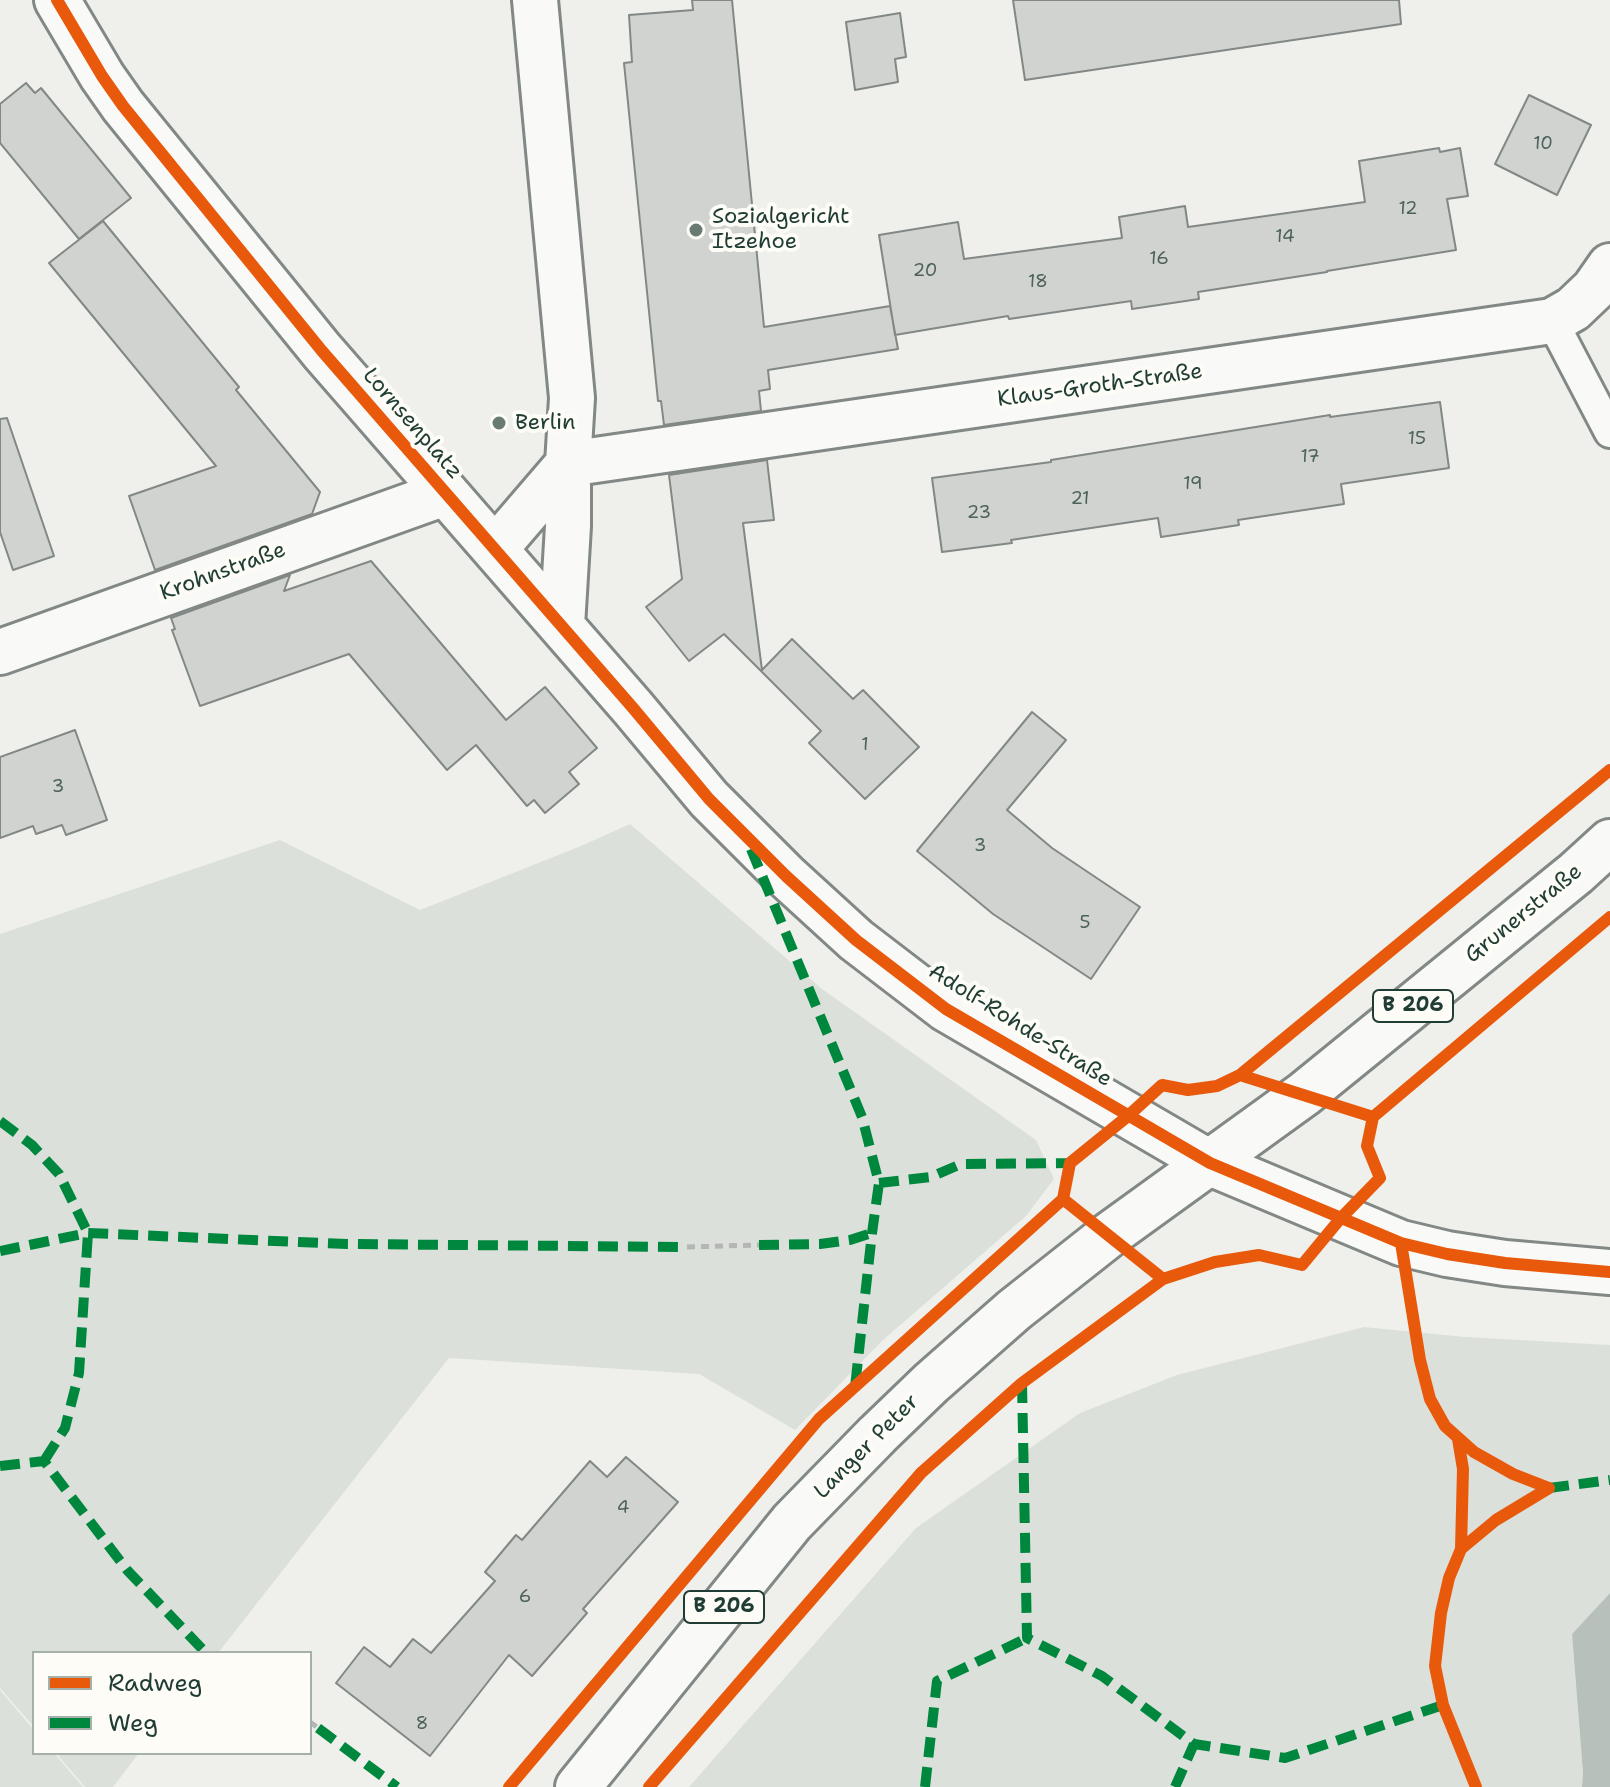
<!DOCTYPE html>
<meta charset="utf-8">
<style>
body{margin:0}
#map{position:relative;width:1610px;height:1787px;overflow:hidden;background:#eff0ec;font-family:"Shantell Sans",sans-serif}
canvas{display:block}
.legend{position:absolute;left:32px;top:1651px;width:280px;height:104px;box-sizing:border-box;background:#fdfcf7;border:2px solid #a4b0a9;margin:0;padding:10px 14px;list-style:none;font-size:24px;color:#1f3d34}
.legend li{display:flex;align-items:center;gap:16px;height:40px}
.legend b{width:40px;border:2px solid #a4b0a9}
</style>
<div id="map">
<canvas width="1610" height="1787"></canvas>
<ul class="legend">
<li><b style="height:10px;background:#e8590c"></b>Radweg</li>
<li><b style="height:10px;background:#00873e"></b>Weg</li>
</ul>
</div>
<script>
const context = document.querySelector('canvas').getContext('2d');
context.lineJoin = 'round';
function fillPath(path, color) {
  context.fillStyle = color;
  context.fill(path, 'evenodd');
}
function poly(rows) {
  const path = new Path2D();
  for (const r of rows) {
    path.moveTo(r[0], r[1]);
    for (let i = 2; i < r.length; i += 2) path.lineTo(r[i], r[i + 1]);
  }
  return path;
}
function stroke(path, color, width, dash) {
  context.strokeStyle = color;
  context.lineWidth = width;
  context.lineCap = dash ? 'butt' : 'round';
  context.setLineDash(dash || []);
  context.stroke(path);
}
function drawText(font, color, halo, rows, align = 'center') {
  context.font = font + ' "Shantell Sans",sans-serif';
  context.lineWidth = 8;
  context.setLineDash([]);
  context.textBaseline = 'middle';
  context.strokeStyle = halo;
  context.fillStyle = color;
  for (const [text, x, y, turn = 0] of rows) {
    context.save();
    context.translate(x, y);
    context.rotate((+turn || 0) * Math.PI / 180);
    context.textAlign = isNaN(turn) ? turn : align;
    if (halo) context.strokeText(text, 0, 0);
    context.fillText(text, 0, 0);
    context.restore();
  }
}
const green = poly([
 [630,824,822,989,1036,1140,1054,1179,1026,1216,883,1340,795,1430,699,1374,449,1358,218,1653,34,1653,34,1727,0,1688,0,934,280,840,420,910,581,846],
 [1364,1327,1465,1337,1610,1345,1610,1593,1572,1634,1583,1773,1582,1787,689,1787,916,1528,1080,1413,1177,1375],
 [0,1690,34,1730,34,1753,54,1753,83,1787,0,1787],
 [56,1753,139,1753,113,1787,85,1787]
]);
const water = poly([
 [1610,1593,1610,1787,1582,1787,1583,1773,1572,1634]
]);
const building = poly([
 [692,0,732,0,764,327,890,306,898,349,768,370,770,389,759,391,761,411,664,425,661,401,658,401,624,63,632,62,629,15,693,10,692,0],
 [1013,0,1399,0,1401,24,1025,80,1013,0],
 [900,13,906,57,895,59,898,82,855,90,846,22,900,13],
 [26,83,35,93,41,88,131,198,79,239,0,143,0,104,26,83],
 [1529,95,1591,125,1557,195,1495,164,1529,95],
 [1439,148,1440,152,1460,148,1468,196,1447,199,1456,250,1327,271,1327,272,1198,292,1199,299,1132,309,1131,301,1009,319,1008,316,895,335,879,235,958,222,964,259,1122,238,1119,217,1185,206,1188,227,1365,202,1359,161,1439,148],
 [103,221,239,387,236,390,320,492,312,514,155,570,129,496,216,466,49,263,103,221],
 [1440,402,1449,468,1341,484,1344,504,1238,520,1239,525,1161,537,1158,518,1011,540,1012,543,942,552,932,478,1051,462,1051,460,1330,415,1330,417,1440,402],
 [7,418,54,556,13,570,0,532,0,419,7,418],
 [767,460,774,520,743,523,762,670,792,639,853,699,863,690,919,747,865,799,809,743,821,731,724,634,689,661,646,607,682,579,669,475,767,460],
 [371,561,506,720,545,687,597,748,569,772,579,784,545,813,534,800,527,806,476,745,447,770,349,654,200,706,172,630,175,629,171,618,290,575,284,591,371,561],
 [1032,712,1066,740,1007,810,1052,848,1140,907,1091,979,993,914,917,851,1032,712],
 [75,730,107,820,66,835,62,825,36,834,33,826,0,838,0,757,75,730],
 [626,1457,678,1502,583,1609,587,1613,532,1676,509,1655,430,1756,336,1683,364,1647,390,1667,413,1639,431,1653,495,1581,485,1572,516,1535,522,1540,590,1461,607,1477,626,1457]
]);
const path = poly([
 [687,1247,759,1245],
 [310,1722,318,1728]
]);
const lane = poly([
 [1552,321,1610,432]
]);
const street = poly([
 [57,0,102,76,123,106,322,351,633,708,709,799,786,876,856,940,946,1009,1210,1163,1401,1243,1447,1254,1505,1263,1610,1272],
 [495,549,568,464,572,398,535,0],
 [562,626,568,526,568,464,1552,321,1573,309,1594,289,1610,266],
 [0,652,445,493]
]);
const primary = poly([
 [578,1787,792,1522,878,1434,931,1383,1014,1310,1109,1235,1304,1094,1576,873,1610,842]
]);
const quiet = poly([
 [751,849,862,1117,879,1183,872,1233,855,1387],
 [0,1121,32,1145,59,1174,88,1233,79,1373,65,1428,44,1461],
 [879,1183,931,1177,961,1164,1070,1163,1075,1159],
 [759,1245,820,1244,850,1240,872,1233],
 [0,1251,88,1233,347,1244,687,1247],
 [1022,1383,1027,1638,1102,1676,1194,1744,1285,1758,1443,1705],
 [0,1466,44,1461,127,1570,206,1653],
 [1549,1488,1610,1480],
 [318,1728,397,1787],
 [925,1787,937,1681,1027,1638],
 [1175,1787,1194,1744]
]);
const cycleway = poly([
 [57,0,102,76,123,106,322,351,633,708,709,799,786,876,856,940,946,1009,1210,1163,1401,1243,1447,1254,1505,1263,1610,1272],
 [1240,1075,1373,1117],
 [1063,1199,1163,1279],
 [1401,1243,1420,1360,1430,1399,1445,1426,1474,1452,1513,1474,1549,1488,1496,1520,1461,1549,1449,1578,1441,1613,1435,1666,1443,1705,1476,1787],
 [1458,1439,1463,1469,1461,1549],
 [509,1787,819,1419,1063,1199,1070,1163,1128,1116,1162,1085,1188,1090,1217,1086,1240,1075,1610,770],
 [649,1787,921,1473,1022,1383,1163,1279,1215,1262,1259,1255,1302,1265,1340,1219,1380,1178,1367,1146,1373,1117,1610,917]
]);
const markers = [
 [696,230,8,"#687c74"],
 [499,423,8,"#687c74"]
];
const numberNames = [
 ["10",1543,144],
 ["12",1408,209],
 ["14",1285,237],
 ["16",1159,259],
 ["20",925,271],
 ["18",1038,282],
 ["15",1417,439],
 ["17",1310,457],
 ["19",1193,484],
 ["21",1080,499],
 ["23",979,513],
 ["1",865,745],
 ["3",58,787],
 ["3",980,846],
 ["5",1085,923],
 ["4",623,1508],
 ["6",525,1597],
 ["8",422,1724]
];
const shields = [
 [1413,1006,80],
 [724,1607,80]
];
const shieldNames = [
 ["B 206",1413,1006],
 ["B 206",724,1607]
];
const poiNames = [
 ["Sozialgericht",712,217],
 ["Itzehoe",712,242],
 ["Berlin",515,423]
];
const streetNames = [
 ["Klaus-Groth-Straße",1100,386,-8],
 ["Lornsenplatz",412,424,49],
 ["Krohnstraße",223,572,-20],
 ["Grunerstraße",1524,914,-39],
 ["Adolf-Rohde-Straße",1020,1026,32],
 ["Langer Peter",867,1447,-45]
];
fillPath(green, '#dce0db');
fillPath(water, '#b7c0ba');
fillPath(building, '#d1d3d0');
stroke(building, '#828885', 2);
stroke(lane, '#828885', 36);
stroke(street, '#828885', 50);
stroke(primary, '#828885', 50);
stroke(path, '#b3b6b4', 5, [8, 6]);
stroke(lane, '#f9f9f7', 30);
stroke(street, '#f9f9f7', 44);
stroke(primary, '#f9f9f7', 44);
stroke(quiet, '#00873e', 10, [20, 10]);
stroke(cycleway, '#e8590c', 12);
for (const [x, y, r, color] of markers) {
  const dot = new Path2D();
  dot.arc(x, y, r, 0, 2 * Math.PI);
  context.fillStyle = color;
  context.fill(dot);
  stroke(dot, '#fdfcf7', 3);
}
drawText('18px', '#4c625b', null, numberNames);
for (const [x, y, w] of shields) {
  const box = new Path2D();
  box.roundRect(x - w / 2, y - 16, w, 32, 6);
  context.fillStyle = '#fdfcf7';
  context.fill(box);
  stroke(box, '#1f3d34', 2);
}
drawText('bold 20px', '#1f3d34', null, shieldNames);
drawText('22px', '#1f3d34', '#fdfcf7', poiNames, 'left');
drawText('22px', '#1f3d34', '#fdfcf7', streetNames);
</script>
